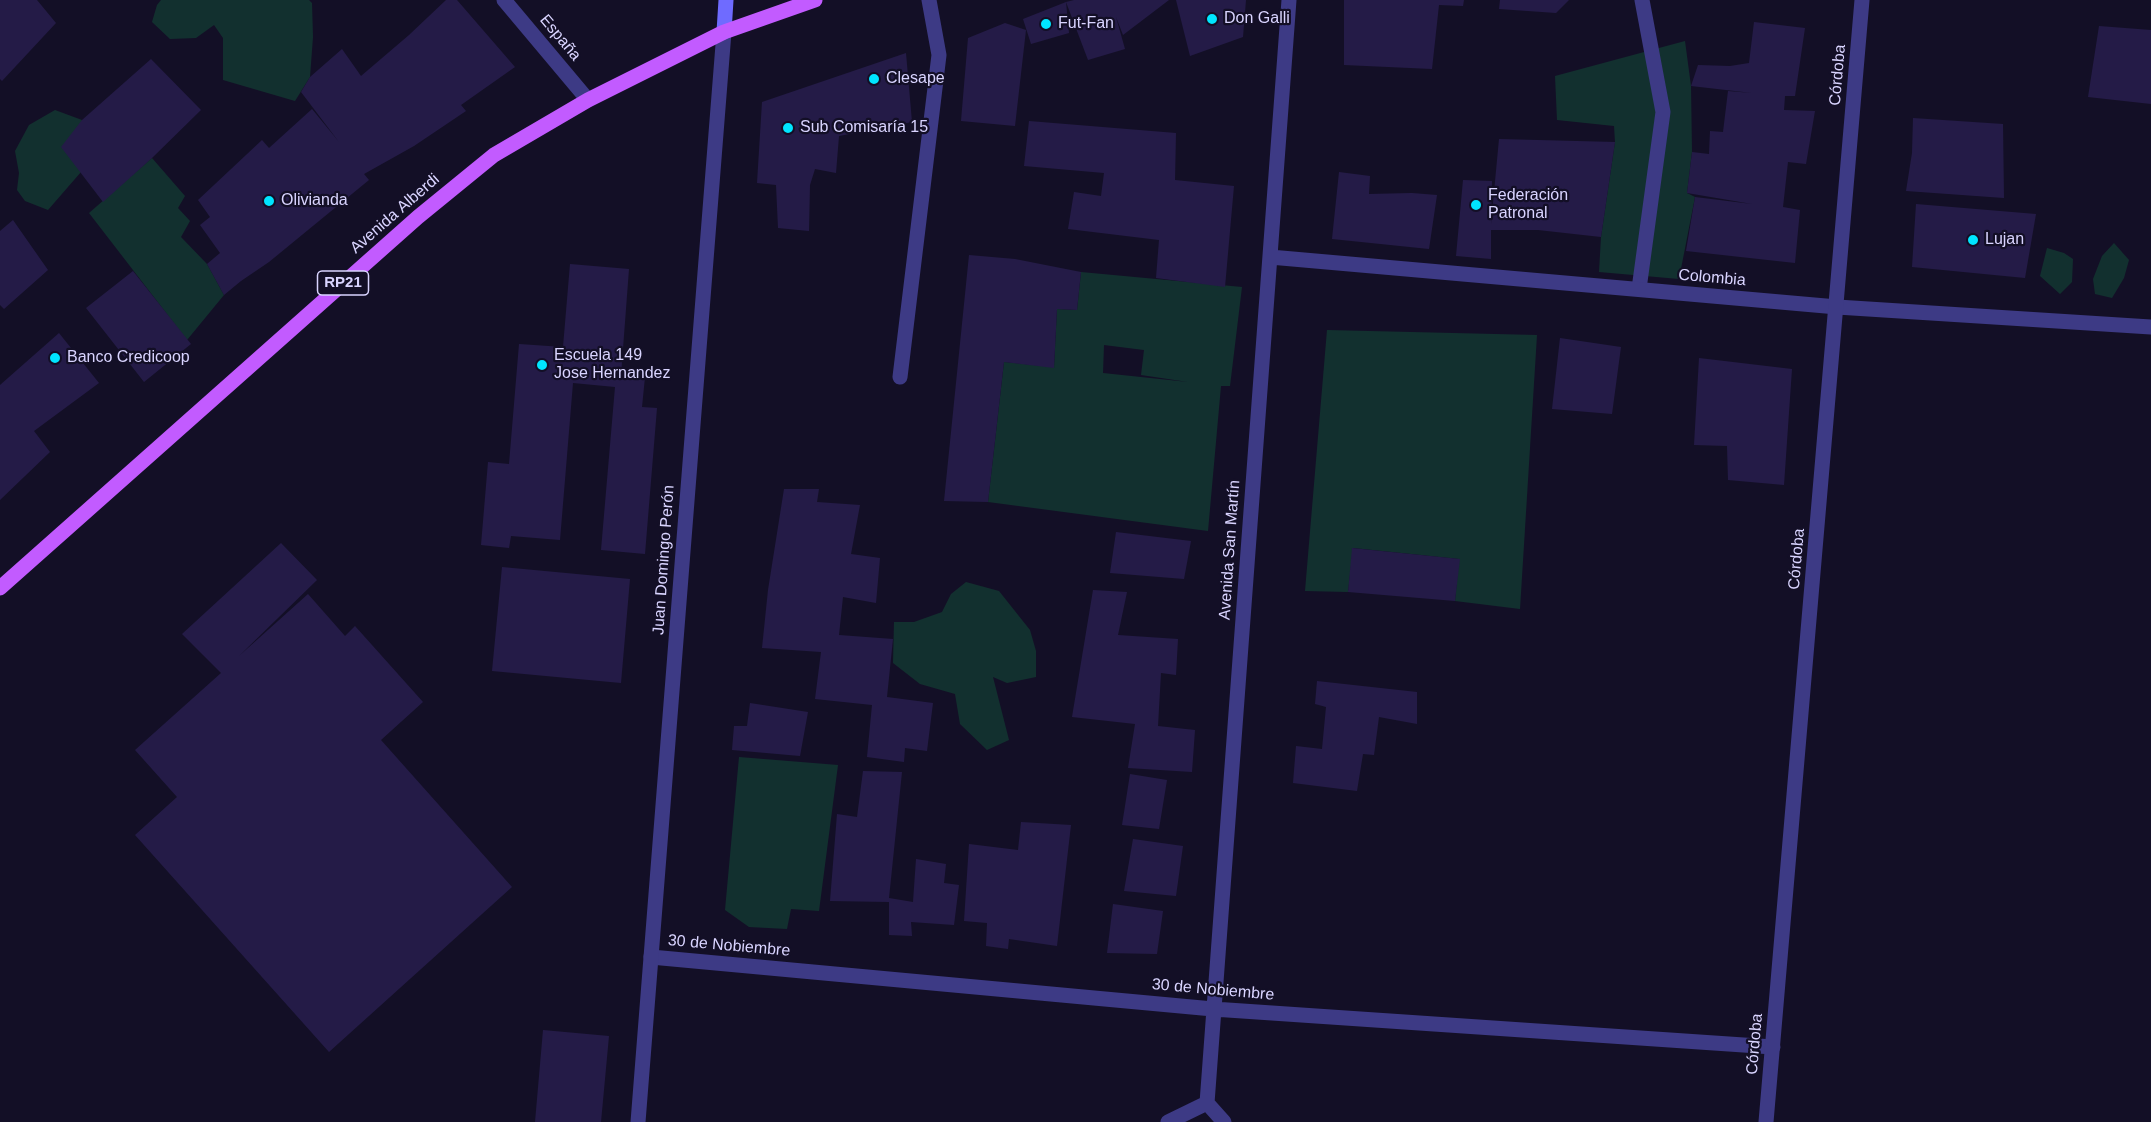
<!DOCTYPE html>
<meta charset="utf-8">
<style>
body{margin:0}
canvas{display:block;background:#130f26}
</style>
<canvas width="2151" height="1122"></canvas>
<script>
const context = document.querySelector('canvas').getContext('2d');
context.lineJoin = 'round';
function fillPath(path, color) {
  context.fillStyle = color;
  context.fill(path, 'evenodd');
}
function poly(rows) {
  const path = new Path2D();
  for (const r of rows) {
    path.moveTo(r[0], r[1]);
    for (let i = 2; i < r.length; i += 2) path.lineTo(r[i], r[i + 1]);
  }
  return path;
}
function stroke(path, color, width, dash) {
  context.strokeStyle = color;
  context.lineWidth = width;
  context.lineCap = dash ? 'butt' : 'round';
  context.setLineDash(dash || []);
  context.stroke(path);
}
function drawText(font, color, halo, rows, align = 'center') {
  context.font = font + ' Helvetica,sans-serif';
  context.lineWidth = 4.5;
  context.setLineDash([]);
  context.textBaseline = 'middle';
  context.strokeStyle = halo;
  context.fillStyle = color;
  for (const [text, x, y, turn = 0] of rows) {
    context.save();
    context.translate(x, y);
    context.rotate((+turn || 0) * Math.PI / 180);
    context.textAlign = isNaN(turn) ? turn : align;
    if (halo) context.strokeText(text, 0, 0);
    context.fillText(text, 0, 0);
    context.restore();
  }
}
const green = poly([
 [161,0,309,0,312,3,313,37,310,77,295,101,223,80,223,38,214,25,196,38,170,39,152,22,157,5],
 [1685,41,1691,86,1692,152,1687,193,1695,197,1679,279,1599,272,1601,237,1615,142,1614,126,1557,120,1555,76],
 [55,110,82,120,81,172,48,210,25,201,17,190,19,173,15,151,29,125],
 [152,158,185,196,178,208,190,221,181,237,207,264,224,295,187,340,89,213],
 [2114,243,2129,260,2124,278,2112,298,2095,294,2093,279,2102,256],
 [2047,248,2064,253,2073,259,2072,282,2060,294,2040,276],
 [1081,272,1242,287,1230,386,1221,386,1208,531,988,502,1004,362,1054,367,1057,309,1077,310],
 [1104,345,1144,350,1141,375,1188,382,1103,373],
 [1327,330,1537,335,1520,609,1455,601,1459,559,1353,548,1348,592,1305,591],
 [966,582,999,591,1030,630,1036,651,1036,677,1007,683,993,677,1009,740,987,750,960,724,955,694,920,684,893,663,894,622,914,622,942,612,951,594],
 [739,757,838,765,819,911,791,909,787,929,749,927,725,910]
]);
const building = poly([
 [0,0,37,0,56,23,2,81,0,79],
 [446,0,457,0,515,67,461,105,466,111,414,146,364,174,369,180,269,262,241,281,224,295,207,264,220,253,200,225,210,217,198,200,262,140,269,148,312,109,339,142,301,92,310,77,342,49,361,76,409,35],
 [1074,0,1169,0,1123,35,1116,17,1125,49,1088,60,1066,2],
 [1176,0,1246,0,1243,37,1190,56],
 [1344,0,1464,0,1463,6,1439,5,1432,69,1344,65],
 [1500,0,1569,0,1556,13,1499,9],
 [1066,2,1069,33,1031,44,1023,19],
 [1754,22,1805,28,1795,96,1785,96,1784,110,1815,111,1806,164,1788,162,1783,207,1800,210,1795,263,1686,251,1695,197,1752,204,1687,193,1692,152,1709,154,1710,131,1723,132,1728,91,1752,93,1691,86,1698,65,1730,66,1749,63],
 [1005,23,1026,30,1015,126,961,121,968,38],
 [2099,26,2151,30,2151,104,2088,97],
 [906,53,912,122,839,136,836,173,815,169,810,185,809,231,778,228,776,185,757,183,762,102],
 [151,59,201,110,152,158,103,202,61,147,82,120],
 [1913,118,2003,124,2004,198,1906,191,1912,153],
 [1029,121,1176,133,1175,180,1234,186,1225,287,1156,278,1159,240,1068,229,1074,192,1101,196,1104,173,1024,166],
 [1499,139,1615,142,1601,237,1538,230,1491,230,1491,259,1456,256,1463,180,1492,181,1491,224],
 [1339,172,1370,176,1369,194,1412,193,1437,195,1429,249,1332,239],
 [1916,204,2036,214,2025,278,1912,267],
 [13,220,48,270,4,309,0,305,0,231],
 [969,255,1015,259,1081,272,1077,310,1057,309,1054,368,1004,362,988,502,944,501],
 [570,264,629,269,621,375,645,377,642,407,657,408,645,554,601,550,615,387,573,383,560,540,511,536,509,548,481,545,488,462,509,464,519,344,563,347],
 [133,271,191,344,144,382,86,308],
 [59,333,99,383,34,431,50,452,0,500,0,385],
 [1560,338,1621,347,1612,414,1552,409],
 [1699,358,1792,369,1784,485,1728,480,1727,446,1694,445],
 [784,489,819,489,817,502,860,505,851,554,880,558,876,603,843,597,839,635,893,639,887,697,933,703,927,751,905,748,904,762,867,757,872,705,815,699,821,652,762,648,768,590],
 [1116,532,1191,541,1184,579,1110,573],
 [281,543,317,580,239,656,308,594,345,636,355,626,423,702,381,740,512,887,329,1052,135,835,177,797,135,750,221,673,182,634],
 [1352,548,1460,559,1455,601,1348,592],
 [502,567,630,579,621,683,492,671],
 [1093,590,1127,592,1118,635,1178,639,1176,675,1161,673,1158,726,1195,730,1192,772,1128,768,1135,724,1072,717],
 [1317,681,1417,692,1417,724,1379,717,1374,755,1363,754,1357,791,1293,783,1296,746,1322,749,1326,707,1315,704],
 [750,703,808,712,800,756,732,750,734,726,747,726],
 [863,771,902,772,889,898,913,902,916,859,946,864,944,883,959,885,954,925,911,922,912,936,889,935,889,902,830,901,837,814,857,817],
 [1130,774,1167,780,1159,829,1122,825],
 [1021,822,1071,825,1057,946,1009,939,1008,949,986,946,987,923,964,921,969,844,1018,850],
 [1133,839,1183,846,1176,896,1124,891],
 [1113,904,1163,911,1157,954,1107,953],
 [543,1030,609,1036,601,1122,535,1122]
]);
const service = poly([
 [1639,289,1663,112,1642,0],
 [900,377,939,55,929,0]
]);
const minor = poly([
 [504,0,588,100],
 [1270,257,1837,307,2151,327],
 [651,957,1213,1009,1773,1047],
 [1207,1103,1289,0],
 [1168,1122,1207,1103,1224,1122]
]);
const tertiary = poly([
 [638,1122,724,32],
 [1766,1122,1862,0]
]);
const secondary = poly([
 [724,32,726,0]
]);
const primary = poly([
 [0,588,418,217,494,155,588,100,724,32,815,0]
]);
const markers = [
 [1212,19,6,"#00e5ff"],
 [1046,24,6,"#00e5ff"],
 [874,79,6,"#00e5ff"],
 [788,128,6,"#00e5ff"],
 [269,201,6,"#00e5ff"],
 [1476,205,6,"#00e5ff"],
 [1973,240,6,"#00e5ff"],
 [55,358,6,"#00e5ff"],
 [542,365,6,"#00e5ff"]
];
const shields = [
 [343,283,51]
];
const shieldNames = [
 ["RP21",343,283]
];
const poiNames = [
 ["Don Galli",1224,19],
 ["Fut-Fan",1058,24],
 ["Clesape",886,79],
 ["Sub Comisaría 15",800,128],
 ["Federación",1488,196],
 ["Patronal",1488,214],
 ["Olivianda",281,201],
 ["Lujan",1985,240],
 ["Escuela 149",554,356],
 ["Jose Hernandez",554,374],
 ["Banco Credicoop",67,358]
];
const streetNames = [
 ["España",560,38,50],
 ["Córdoba",1838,75,-85],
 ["Avenida Alberdi",395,214,-41],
 ["Colombia",1712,278,5],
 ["Avenida San Martín",1230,550,-86],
 ["Córdoba",1797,559,-85],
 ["Juan Domingo Perón",664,560,-86],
 ["30 de Nobiembre",729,946,5],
 ["30 de Nobiembre",1213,990,5],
 ["Córdoba",1755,1044,-85]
];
fillPath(green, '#12302f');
fillPath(building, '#241b47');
stroke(service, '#3d3a85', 15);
stroke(minor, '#3d3a85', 15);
stroke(tertiary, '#3d3a85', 15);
stroke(secondary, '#6f6bff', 15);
stroke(primary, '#c25bff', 15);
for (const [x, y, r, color] of markers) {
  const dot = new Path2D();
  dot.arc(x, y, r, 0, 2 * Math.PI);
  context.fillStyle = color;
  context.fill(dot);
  stroke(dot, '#130f26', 2);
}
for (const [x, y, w] of shields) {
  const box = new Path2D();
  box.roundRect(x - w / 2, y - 12, w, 24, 4.5);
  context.fillStyle = '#130f26';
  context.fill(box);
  stroke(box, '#d9d4ff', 1.5);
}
drawText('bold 15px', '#d9d4ff', null, shieldNames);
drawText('16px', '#d9d4ff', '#130f26', poiNames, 'left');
drawText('16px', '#d9d4ff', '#130f26', streetNames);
</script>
